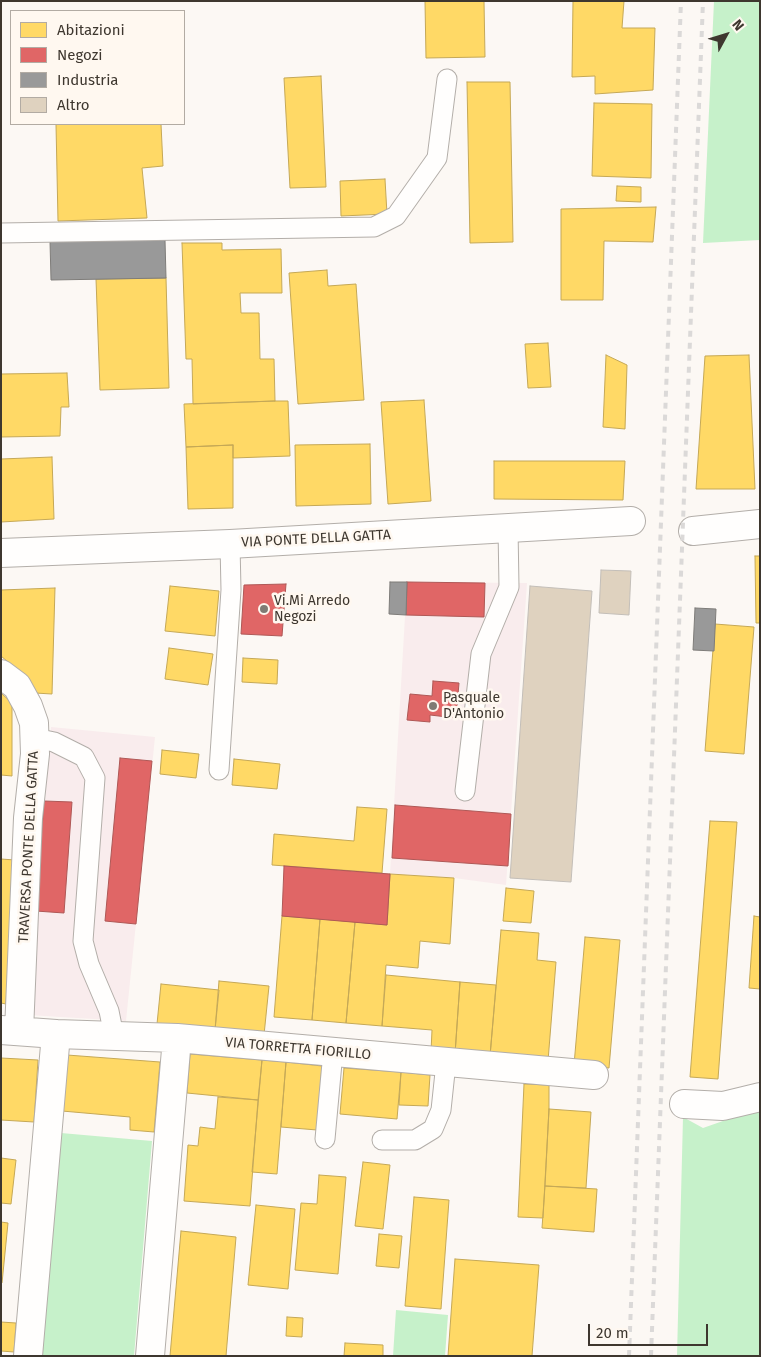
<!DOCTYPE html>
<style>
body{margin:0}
#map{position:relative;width:761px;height:1357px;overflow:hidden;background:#fcf8f4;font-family:"Fira Sans",sans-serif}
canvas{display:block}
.frame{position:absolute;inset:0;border:2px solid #3e372f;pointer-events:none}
.legend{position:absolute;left:10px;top:10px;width:175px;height:115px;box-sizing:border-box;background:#fff8f0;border:1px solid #b2aba3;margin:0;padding:6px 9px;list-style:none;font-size:15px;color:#3e372f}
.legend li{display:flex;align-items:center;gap:10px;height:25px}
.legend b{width:25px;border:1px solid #b2aba3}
.north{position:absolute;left:701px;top:10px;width:50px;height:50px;-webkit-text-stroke:4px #fff8f0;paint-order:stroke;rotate:51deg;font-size:14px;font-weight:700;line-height:20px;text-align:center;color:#3e372f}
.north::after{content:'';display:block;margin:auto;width:18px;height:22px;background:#3e372f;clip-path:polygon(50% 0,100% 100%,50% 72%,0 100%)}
.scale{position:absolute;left:588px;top:1324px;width:120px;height:22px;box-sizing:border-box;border:2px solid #3e372f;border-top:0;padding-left:6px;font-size:15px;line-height:18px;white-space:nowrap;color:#3e372f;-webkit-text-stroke:4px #fff8f0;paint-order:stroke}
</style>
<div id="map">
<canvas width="761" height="1357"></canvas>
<div class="frame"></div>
<ul class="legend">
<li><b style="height:14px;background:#ffd966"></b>Abitazioni</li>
<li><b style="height:14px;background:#e06666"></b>Negozi</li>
<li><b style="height:14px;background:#999"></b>Industria</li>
<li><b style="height:14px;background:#dfd2bf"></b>Altro</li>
</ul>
<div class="north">N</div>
<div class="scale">20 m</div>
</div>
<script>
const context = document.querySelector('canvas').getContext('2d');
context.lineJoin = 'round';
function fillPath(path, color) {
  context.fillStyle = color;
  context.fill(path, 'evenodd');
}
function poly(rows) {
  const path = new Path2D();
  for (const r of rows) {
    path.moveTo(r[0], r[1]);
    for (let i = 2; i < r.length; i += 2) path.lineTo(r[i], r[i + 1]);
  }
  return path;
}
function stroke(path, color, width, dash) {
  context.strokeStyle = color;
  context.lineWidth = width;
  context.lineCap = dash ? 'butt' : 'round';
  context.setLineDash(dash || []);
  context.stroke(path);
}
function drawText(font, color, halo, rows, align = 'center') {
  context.font = font + ' "Fira Sans",sans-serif';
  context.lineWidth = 5;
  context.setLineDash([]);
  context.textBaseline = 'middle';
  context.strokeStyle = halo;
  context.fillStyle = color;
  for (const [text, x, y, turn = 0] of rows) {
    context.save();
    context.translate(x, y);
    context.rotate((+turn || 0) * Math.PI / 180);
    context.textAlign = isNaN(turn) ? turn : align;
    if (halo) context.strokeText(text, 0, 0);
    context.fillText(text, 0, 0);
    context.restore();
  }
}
const commercial = poly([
 [407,582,527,583,506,885,454,878,390,874],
 [51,727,155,737,126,1021,28,1015]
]);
const green = poly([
 [714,1,760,1,760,240,703,243],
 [760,1108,760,1356,677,1356,683,1117,703,1128],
 [61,1133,152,1141,134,1356,42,1356],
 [396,1310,448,1315,445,1356,393,1356]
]);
const homes = poly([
 [425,1,484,1,485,57,426,58,425,1],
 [573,1,624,1,622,28,655,28,653,90,595,94,595,76,572,77,573,1],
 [321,76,326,187,290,188,284,78,321,76],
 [467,82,510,82,513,242,470,243,467,82],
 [594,103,652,104,651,178,592,176,594,103],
 [56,124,161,124,163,166,142,168,147,218,58,221,56,124],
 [385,179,387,214,341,216,340,181,385,179],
 [617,186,641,187,641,202,616,201,617,186],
 [656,207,653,242,604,241,603,300,561,300,561,209,656,207],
 [182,243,222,243,222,250,281,249,282,293,240,293,241,313,259,313,260,359,274,359,275,401,193,404,192,359,186,359,182,243],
 [327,270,328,286,356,284,364,400,298,404,289,273,327,270],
 [166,278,169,388,100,390,96,279,166,278],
 [548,343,551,387,528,388,525,344,548,343],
 [606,355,627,365,625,429,603,427,606,355],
 [749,355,755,489,696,489,705,356,749,355],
 [67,373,69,407,61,407,60,436,1,437,1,374,67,373],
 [424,400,431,501,388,504,381,402,424,400],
 [275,401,288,401,290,456,233,458,233,445,186,447,184,404,275,401],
 [370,444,371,504,296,506,295,445,370,444],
 [233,445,233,508,188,509,186,447,233,445],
 [52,457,54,519,1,522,1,459,52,457],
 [494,461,625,461,623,500,494,499,494,461],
 [755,556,760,556,760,623,756,623,755,556],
 [170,586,219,591,215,636,165,631,170,586],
 [55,588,52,694,35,693,29,680,1,656,1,590,55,588],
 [715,624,754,627,744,754,705,751,715,624],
 [169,648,213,654,208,685,165,679,169,648],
 [243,658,278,660,277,684,242,682,243,658],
 [1,693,12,703,12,776,1,775,1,693],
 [162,750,199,754,196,778,160,774,162,750],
 [234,759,280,764,277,789,232,785,234,759],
 [357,807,387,809,382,873,272,865,274,834,354,841,357,807],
 [710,821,737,822,718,1079,690,1077,710,821],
 [1,859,15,860,6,1004,1,1003,1,859],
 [390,874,454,878,450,944,420,941,418,968,386,965,382,1026,346,1023,355,922,387,925,390,874],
 [506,888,534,891,531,923,503,921,506,888],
 [282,916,320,919,312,1020,274,1017,282,916],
 [754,916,760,917,760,989,749,988,754,916],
 [320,919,355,922,346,1023,312,1020,320,919],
 [501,930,539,933,537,960,556,962,548,1061,490,1056,501,930],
 [585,937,620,940,609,1068,574,1065,585,937],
 [386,975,460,982,455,1054,431,1052,432,1030,382,1026,386,975],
 [219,981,269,986,264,1035,215,1030,219,981],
 [460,982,496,985,490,1056,455,1054,460,982],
 [161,984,219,990,215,1030,157,1024,161,984],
 [190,1054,262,1060,258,1100,187,1093,190,1054],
 [67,1055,160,1062,154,1132,130,1130,130,1117,62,1111,67,1055],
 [1,1058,38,1060,34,1122,1,1120,1,1058],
 [262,1060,286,1062,277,1174,252,1172,262,1060],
 [286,1062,322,1066,317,1130,281,1127,286,1062],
 [344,1068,401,1072,397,1119,340,1114,344,1068],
 [401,1072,430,1075,428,1106,399,1105,401,1072],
 [524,1084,549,1085,549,1109,543,1218,518,1217,524,1084],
 [218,1097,258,1100,250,1206,184,1201,188,1145,198,1146,200,1127,215,1129,218,1097],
 [549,1109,591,1112,586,1188,545,1186,549,1109],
 [1,1158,16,1160,11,1204,1,1203,1,1158],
 [363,1162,390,1165,383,1229,355,1226,363,1162],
 [319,1175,346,1177,338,1274,295,1270,301,1203,317,1204,319,1175],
 [545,1186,597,1189,594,1232,542,1228,545,1186],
 [414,1197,449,1200,441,1309,405,1306,414,1197],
 [256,1205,295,1209,288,1289,248,1285,256,1205],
 [1,1222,8,1223,2,1283,1,1283,1,1222],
 [181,1231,236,1237,226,1356,170,1356,181,1231],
 [379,1234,402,1236,399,1268,376,1266,379,1234],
 [455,1259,539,1265,532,1356,448,1356,455,1259],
 [287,1317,303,1318,302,1337,286,1336,287,1317],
 [1,1322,16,1323,14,1352,1,1351,1,1322],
 [345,1343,383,1345,383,1356,344,1356,345,1343]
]);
const shops = poly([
 [407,582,485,583,484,617,406,615,407,582],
 [286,584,282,636,241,634,244,585,286,584],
 [433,681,459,683,456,718,430,715,430,722,407,720,410,694,432,696,433,681],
 [120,758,152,761,136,924,105,921,120,758],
 [44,801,72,802,64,913,36,911,44,801],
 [395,805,511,814,508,866,392,858,395,805],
 [284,866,390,874,387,925,282,916,284,866]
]);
const industry = poly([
 [165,240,166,278,51,280,50,241,165,240],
 [390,582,407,582,406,615,389,614,390,582],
 [695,608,716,609,714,651,693,650,695,608]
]);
const building = poly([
 [601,570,631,571,629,615,599,613,601,570],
 [530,586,592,591,571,882,510,878,530,586]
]);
const lane = poly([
 [1,233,374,227,396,216,437,158,447,79],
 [35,738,54,742,84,757,95,778,83,941,89,964,109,1011,114,1036],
 [219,770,231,590,230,544],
 [465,791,481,654,509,587,508,528],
 [325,1139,333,1052],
 [382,1140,415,1140,433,1129,441,1110,446,1063]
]);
const street = poly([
 [693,531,760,524],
 [1,553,230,544,631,521],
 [1,674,17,686,28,706,34,723,35,754,28,818,19,1031],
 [1,1030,56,1034,177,1038,594,1075],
 [684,1104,723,1106,760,1097],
 [28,1356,56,1034],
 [150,1356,177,1038]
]);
const rail = poly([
 [629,1356,681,1],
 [651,1356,703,1]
]);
const markers = [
 [264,609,5,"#807b74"],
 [433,706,5,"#807b74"]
];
const streetNames = [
 ["VIA PONTE DELLA GATTA",316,539,-3],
 ["TRAVERSA PONTE DELLA GATTA",29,847,-87],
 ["VIA TORRETTA FIORILLO",298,1049,5]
];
const poiNames = [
 ["Vi.Mi Arredo",274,601],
 ["Negozi",274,617],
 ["Pasquale",443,698],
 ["D'Antonio",443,714]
];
fillPath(commercial, '#f9eced');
fillPath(green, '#c6f1ca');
fillPath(homes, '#ffd966');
stroke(homes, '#c5a856', 1);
fillPath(shops, '#e06666');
stroke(shops, '#af5856', 1);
fillPath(industry, '#999');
stroke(industry, '#7e7c79', 1);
fillPath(building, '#dfd2bf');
stroke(building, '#c3beb8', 1);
stroke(lane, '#b3aea9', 21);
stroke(street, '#b3aea9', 30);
stroke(lane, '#fffefd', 19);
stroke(street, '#fffefd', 28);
stroke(rail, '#dbd9d8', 4, [6, 6]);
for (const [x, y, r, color] of markers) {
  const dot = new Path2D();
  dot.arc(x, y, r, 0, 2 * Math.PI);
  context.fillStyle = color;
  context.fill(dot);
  stroke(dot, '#fff8f0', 2);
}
drawText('14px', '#3e372f', '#fff8f0', streetNames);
drawText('14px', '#3e372f', '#fff8f0', poiNames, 'left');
</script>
